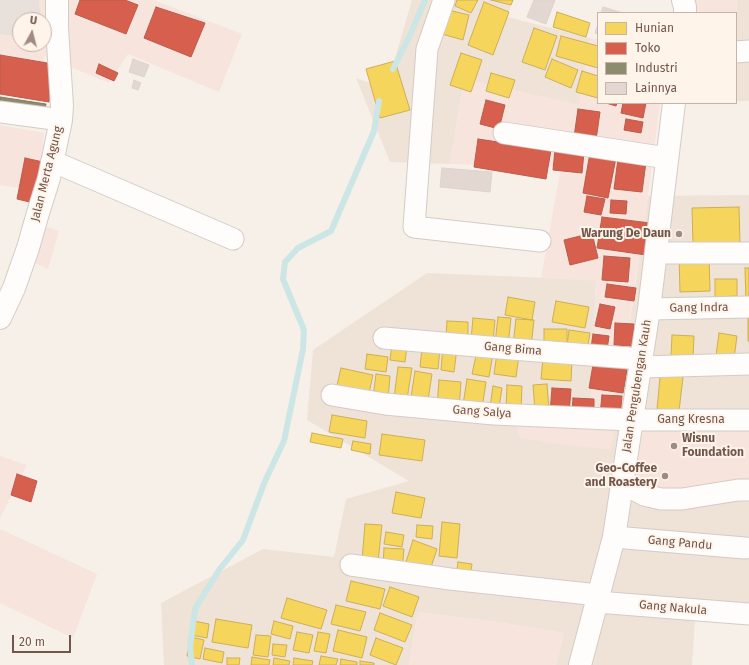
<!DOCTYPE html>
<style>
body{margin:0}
#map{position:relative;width:749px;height:665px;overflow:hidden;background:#f6f0e9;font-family:"Fira Sans",sans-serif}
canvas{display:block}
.legend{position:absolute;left:597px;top:12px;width:140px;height:92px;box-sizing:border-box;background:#fef4ea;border:1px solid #c6b4aa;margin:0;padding:5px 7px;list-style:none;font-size:12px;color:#72554b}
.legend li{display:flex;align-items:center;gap:8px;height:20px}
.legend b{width:20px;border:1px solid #c6b4aa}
.north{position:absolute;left:12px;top:12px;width:40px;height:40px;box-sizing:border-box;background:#fef4ea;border:1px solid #c6b4aa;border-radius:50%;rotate:7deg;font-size:11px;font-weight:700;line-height:16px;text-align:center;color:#72554b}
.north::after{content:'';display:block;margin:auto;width:14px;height:18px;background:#a08b82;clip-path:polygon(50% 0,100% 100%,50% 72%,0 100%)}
.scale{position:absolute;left:12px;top:635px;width:59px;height:18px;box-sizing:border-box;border:2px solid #72554b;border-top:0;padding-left:5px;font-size:12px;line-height:14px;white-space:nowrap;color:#72554b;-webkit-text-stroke:3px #fef4ea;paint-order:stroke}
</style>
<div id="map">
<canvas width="749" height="665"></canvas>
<ul class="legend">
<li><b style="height:11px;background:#f6d55c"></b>Hunian</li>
<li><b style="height:11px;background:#d6604d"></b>Toko</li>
<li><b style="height:11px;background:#8c8c6e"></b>Industri</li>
<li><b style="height:11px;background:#e2d8d1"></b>Lainnya</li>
</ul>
<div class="north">U</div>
<div class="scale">20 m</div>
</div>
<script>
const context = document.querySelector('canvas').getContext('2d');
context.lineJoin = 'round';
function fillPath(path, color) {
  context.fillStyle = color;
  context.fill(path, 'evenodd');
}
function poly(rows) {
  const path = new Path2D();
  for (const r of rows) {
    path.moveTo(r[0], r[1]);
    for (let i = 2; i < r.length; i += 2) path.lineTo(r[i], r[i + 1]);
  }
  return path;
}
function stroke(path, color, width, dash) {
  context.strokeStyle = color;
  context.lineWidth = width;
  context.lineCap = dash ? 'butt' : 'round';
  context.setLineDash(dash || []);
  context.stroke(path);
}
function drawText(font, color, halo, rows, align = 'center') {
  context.font = font + ' "Fira Sans",sans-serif';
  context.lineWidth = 4;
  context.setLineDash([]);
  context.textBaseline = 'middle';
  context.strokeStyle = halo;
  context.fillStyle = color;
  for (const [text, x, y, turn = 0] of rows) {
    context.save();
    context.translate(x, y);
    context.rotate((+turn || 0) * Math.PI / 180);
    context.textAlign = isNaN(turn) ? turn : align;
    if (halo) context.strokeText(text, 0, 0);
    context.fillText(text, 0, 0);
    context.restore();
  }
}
const residential = poly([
 [412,0,513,0,507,17,590,38,579,105,464,79,450,164,390,162,356,78,386,89],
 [738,0,749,0,749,101,736,101,736,15],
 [749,195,749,609,696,606,692,665,556,665,564,633,503,623,418,612,409,665,164,665,161,603,263,549,334,557,346,499,409,481,307,420,313,350,427,273,596,280,590,414,617,414,648,196]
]);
const commercial = poly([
 [39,0,154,0,242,34,219,92,128,54,109,83,44,56,48,90,0,82,0,34,20,37,20,44,44,44,44,20,41,20],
 [680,0,738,0,736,15,736,13,678,13],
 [590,38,598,40,598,103,660,103,648,196,611,450,558,444,520,438,511,412,590,414,596,281,541,278,561,167,450,164,464,79,579,105],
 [0,125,44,133,42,161,32,190,0,185],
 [23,219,59,231,48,269,18,255],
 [749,413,749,498,631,497,639,420],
 [0,456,27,465,0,518],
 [0,529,97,574,73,638,0,603],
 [418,612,503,623,564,633,556,665,409,665]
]);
const industrial = poly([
 [0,0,39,0,41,20,20,20,20,37,0,34]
]);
const homes = poly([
 [457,0,478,0,471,13,455,6,457,0],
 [491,0,513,0,511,5,491,0],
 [484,2,509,12,493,55,468,45,484,2],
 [448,10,469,15,463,40,442,34,448,10],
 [557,12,590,23,586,37,553,27,557,12],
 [534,28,557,36,545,70,522,62,534,28],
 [561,36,598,46,598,68,556,56,561,36],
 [461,53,482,60,471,92,450,85,461,53],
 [552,59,578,70,571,88,545,77,552,59],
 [395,61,410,110,380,118,366,69,395,61],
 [582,71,598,76,598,98,576,92,582,71],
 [491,73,515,80,509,98,486,91,491,73],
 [739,207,740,244,693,245,692,208,739,207],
 [679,256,709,256,710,291,680,292,679,256],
 [745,268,749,268,749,303,746,303,745,268],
 [715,279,737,279,737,296,715,297,715,279],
 [508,297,535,302,532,320,505,315,508,297],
 [556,301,589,307,585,328,552,322,556,301],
 [748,315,749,315,749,341,748,341,748,315],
 [498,317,511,318,508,345,495,343,498,317],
 [473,318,495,320,493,342,471,340,473,318],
 [516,319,534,320,531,347,513,345,516,319],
 [447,321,468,322,468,337,446,337,447,321],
 [544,329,567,329,567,346,544,347,544,329],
 [569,330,590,333,587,351,567,346,569,330],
 [719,333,737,336,734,358,716,356,719,333],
 [672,335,694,336,693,358,671,357,672,335],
 [392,344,407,346,405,362,390,360,392,344],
 [443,347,457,348,454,372,441,370,443,347],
 [422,348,440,349,438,369,420,367,422,348],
 [477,351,493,354,489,377,472,374,477,351],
 [497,353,519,355,516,377,494,374,497,353],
 [367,354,388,357,386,372,365,369,367,354],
 [543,358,572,360,571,381,541,379,543,358],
 [398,367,412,368,407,399,394,398,398,367],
 [661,367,684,369,679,411,657,409,661,367],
 [341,368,373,375,368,398,336,390,341,368],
 [415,371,432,374,428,400,411,397,415,371],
 [376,374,390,376,388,399,373,397,376,374],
 [467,379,486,382,482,408,463,405,467,379],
 [439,380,461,382,459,408,437,407,439,380],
 [547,384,549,410,535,411,533,385,547,384],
 [507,385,522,386,521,410,506,409,507,385],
 [493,386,502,388,499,408,490,407,493,386],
 [332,415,367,421,365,438,329,432,332,415],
 [312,433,343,439,341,448,310,442,312,433],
 [382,434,425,440,422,461,379,455,382,434],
 [353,441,371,444,370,454,351,450,353,441],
 [396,492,425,498,421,518,392,513,396,492],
 [442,522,460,524,457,558,439,556,442,522],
 [365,524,382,525,378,562,362,560,365,524],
 [417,525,433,526,432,539,416,537,417,525],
 [386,532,404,535,402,547,384,544,386,532],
 [413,540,437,549,430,570,406,562,413,540],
 [384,548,404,549,402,570,383,568,384,548],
 [458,562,472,564,470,578,456,576,458,562],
 [351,581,385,589,380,609,346,601,351,581],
 [390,587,419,597,412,617,383,606,390,587],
 [287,598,327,610,321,629,281,618,287,598],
 [336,605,366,612,360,631,331,624,336,605],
 [380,613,412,625,405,642,374,630,380,613],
 [216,619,252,625,248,648,212,642,216,619],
 [194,621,209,624,207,638,191,635,194,621],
 [274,621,293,626,290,639,271,634,274,621],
 [338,630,367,637,362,658,333,651,338,630],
 [297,632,313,635,309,653,293,650,297,632],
 [318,632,330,634,326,653,314,651,318,632],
 [256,635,271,636,268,657,253,655,256,635],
 [191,637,204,640,200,659,187,656,191,637],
 [376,638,403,648,396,665,370,655,376,638],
 [273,644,287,645,285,657,272,655,273,644],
 [205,648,224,652,222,663,203,659,205,648],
 [321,656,338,659,336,665,319,665,321,656],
 [252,657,270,660,269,665,251,665,252,657],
 [227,658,240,658,239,665,227,665,227,658],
 [274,658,290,661,289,665,273,665,274,658],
 [294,658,313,661,312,665,293,665,294,658],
 [341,659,357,662,357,665,340,665,341,659],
 [360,661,374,663,374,665,360,665,360,661]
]);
const shops = poly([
 [80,0,125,0,138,5,126,34,75,14,80,0],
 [156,7,205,23,191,57,144,38,156,7],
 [0,55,53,64,49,102,0,94,0,55],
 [99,64,118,73,114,81,96,73,99,64],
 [486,100,505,105,499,129,480,124,486,100],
 [606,103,617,103,616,106,606,103],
 [623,103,646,103,643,118,621,113,623,103],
 [578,109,600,112,596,140,574,137,578,109],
 [626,119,643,122,641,133,624,130,626,119],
 [478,139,551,150,546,179,474,167,478,139],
 [555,150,584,152,582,173,553,170,555,150],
 [590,153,616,158,608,198,583,193,590,153],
 [25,158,43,162,34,203,17,199,25,158],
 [618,159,646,162,642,192,614,189,618,159],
 [587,196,605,199,601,215,584,212,587,196],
 [611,200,627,201,626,214,610,213,611,200],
 [602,217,650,223,646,255,597,248,602,217],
 [592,233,598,258,570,265,564,240,592,233],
 [604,256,630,258,628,282,602,280,604,256],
 [607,284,636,288,634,301,605,297,607,284],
 [600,304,615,307,610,329,595,326,600,304],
 [615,323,634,324,632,346,614,345,615,323],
 [593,334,609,336,607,350,591,348,593,334],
 [594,359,628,364,623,393,589,388,594,359],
 [552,388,571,389,569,414,550,413,552,388],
 [602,395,622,396,620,417,600,415,602,395],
 [573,398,594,399,594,415,572,414,573,398],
 [17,474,37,481,31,502,11,495,17,474]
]);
const industry = poly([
 [0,97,46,104,44,114,0,107,0,97]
]);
const stream = poly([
 [393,69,411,33,425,0],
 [192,665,190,647,195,609,219,570,243,540,265,481,284,441,303,349,304,330,283,279,285,262,298,248,331,231,374,131,379,101]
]);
const building = poly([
 [534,0,555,0,546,24,527,17,534,0],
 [603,7,623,13,601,13,603,7],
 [598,24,598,34,595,33,598,24],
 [133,59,149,65,144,77,129,72,133,59],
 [134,80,141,83,138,90,132,88,134,80],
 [442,168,492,172,490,192,440,187,442,168]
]);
const minor = poly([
 [444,0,427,49,414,227,540,241],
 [736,52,749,51],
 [0,112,61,120],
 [504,133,667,158],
 [52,161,233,239],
 [656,253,749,253],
 [649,309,749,307],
 [384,338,512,349,642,359],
 [640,367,749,364],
 [332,395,385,404,494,414,632,420,749,420],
 [622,483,644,495,661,499,682,499,738,490,749,490],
 [614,537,745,548],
 [351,565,450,579,598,595],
 [597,602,749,614]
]);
const tertiary = poly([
 [683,0,685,7,685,13],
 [0,318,14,288,28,248,38,213,49,178,61,120,62,106,57,28,57,0],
 [580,665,614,537,649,309,674,103]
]);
const markers = [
 [679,234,4,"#a08b82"],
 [674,446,4,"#a08b82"],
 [665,476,4,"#a08b82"]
];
const streetNames = [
 ["Jalan Merta Agung",47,174,-76],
 ["Gang Indra",699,308,-1],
 ["Gang Bima",513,349,5],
 ["Jalan Pengubengan Kauh",637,386,-81],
 ["Gang Salya",482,412,4],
 ["Gang Kresna",691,420],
 ["Gang Pandu",680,543,5],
 ["Gang Nakula",673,608,5]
];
const poiNames = [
 ["Warung De Daun",671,234],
 ["Wisnu",682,439,"left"],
 ["Foundation",682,453,"left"],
 ["Geo-Coffee",657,469],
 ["and Roastery",657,483]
];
fillPath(residential, '#efe2d7');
fillPath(commercial, '#f6e4dd');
fillPath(industrial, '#e8e0db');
fillPath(homes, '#f6d55c');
stroke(homes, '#ceaf57', 1);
fillPath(shops, '#d6604d');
stroke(shops, '#b85d4c', 1);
fillPath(industry, '#8c8c6e');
stroke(industry, '#847c64', 1);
stroke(stream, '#cce6e5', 6);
fillPath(building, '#e2d8d1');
stroke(building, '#dfd3cc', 1);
stroke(minor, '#d4cbc6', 23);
stroke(tertiary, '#d4cbc6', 24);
stroke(minor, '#fefdfc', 21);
stroke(tertiary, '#fefdfc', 22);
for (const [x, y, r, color] of markers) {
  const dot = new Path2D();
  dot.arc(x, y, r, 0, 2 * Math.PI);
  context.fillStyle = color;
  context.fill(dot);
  stroke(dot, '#fef4ea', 1.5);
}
drawText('12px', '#72554b', '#fef4ea', streetNames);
drawText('bold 12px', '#72554b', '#fef4ea', poiNames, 'right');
</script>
